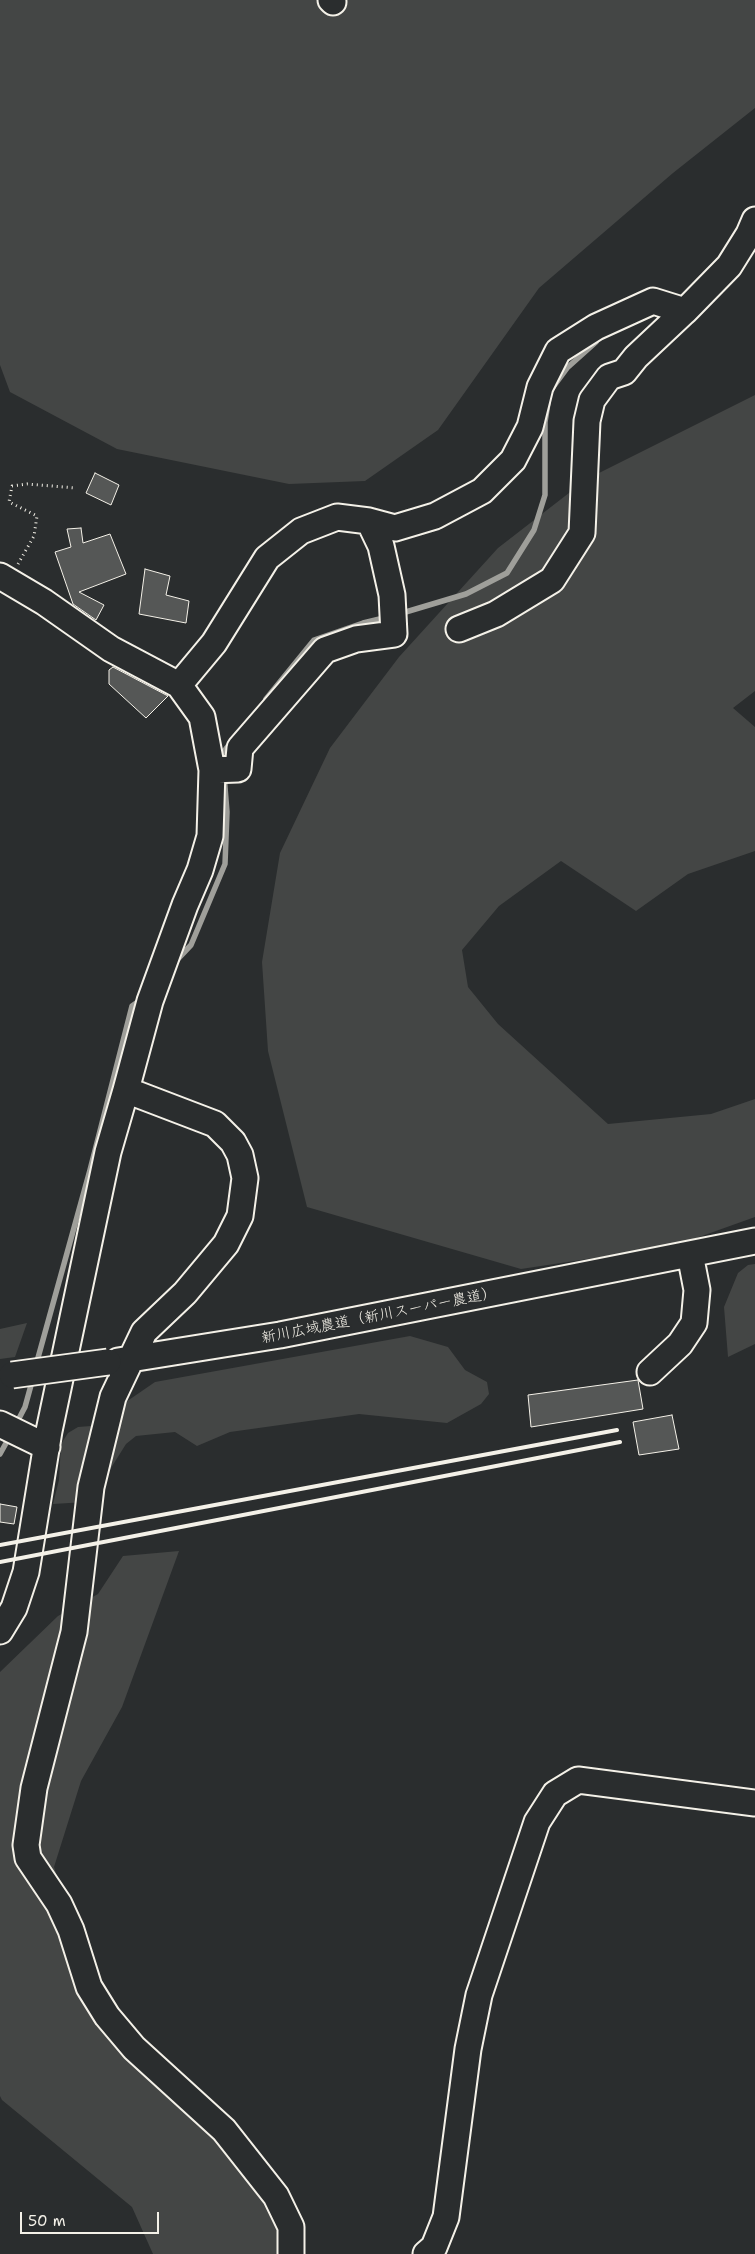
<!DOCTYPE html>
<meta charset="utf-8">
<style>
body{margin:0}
#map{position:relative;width:755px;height:2254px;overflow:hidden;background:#2a2d2e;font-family:"Shantell Sans",sans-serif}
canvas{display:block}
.scale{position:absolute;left:20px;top:2212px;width:139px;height:22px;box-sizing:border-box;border:2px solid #f4f1e8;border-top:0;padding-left:6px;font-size:15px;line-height:18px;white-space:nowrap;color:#f4f1e8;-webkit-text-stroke:4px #2a2d2e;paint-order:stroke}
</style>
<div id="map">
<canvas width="755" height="2254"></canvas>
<div class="scale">50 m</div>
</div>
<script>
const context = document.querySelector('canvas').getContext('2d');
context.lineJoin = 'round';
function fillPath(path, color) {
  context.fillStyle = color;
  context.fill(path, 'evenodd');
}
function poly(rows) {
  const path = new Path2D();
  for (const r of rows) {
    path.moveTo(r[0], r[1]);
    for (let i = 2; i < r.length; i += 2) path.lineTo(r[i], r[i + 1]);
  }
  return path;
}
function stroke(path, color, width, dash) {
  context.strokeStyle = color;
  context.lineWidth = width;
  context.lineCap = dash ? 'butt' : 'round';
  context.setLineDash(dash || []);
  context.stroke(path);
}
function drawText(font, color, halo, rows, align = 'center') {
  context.font = font + ' "Shantell Sans","Klee One",sans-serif';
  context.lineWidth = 4;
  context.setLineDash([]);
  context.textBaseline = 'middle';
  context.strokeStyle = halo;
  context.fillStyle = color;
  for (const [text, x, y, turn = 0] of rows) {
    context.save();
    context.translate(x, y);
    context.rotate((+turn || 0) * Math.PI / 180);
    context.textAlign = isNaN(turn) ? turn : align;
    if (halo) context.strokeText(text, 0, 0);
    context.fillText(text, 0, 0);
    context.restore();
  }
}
const green = poly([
 [0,0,755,0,755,108,673,173,539,288,438,430,365,481,289,484,117,449,10,392,0,365],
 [755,395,755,691,733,708,755,727,755,851,688,874,636,911,561,861,499,906,462,950,468,987,498,1024,608,1124,711,1114,755,1099,755,1217,674,1246,521,1269,307,1207,268,1051,262,962,280,853,330,748,399,657,498,548,587,479],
 [755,1264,755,1344,728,1357,724,1307,738,1273,748,1265],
 [27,1323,15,1357,0,1359,0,1329],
 [410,1336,448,1347,465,1370,487,1382,489,1394,481,1404,447,1423,359,1414,230,1432,197,1446,175,1432,136,1436,126,1444,106,1476,102,1501,53,1504,59,1480,61,1444,68,1433,78,1427,91,1426,155,1382],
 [179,1551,122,1707,81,1781,54,1867,87,1968,162,2084,236,2148,297,2254,153,2254,132,2207,2,2100,0,2096,0,1672,58,1616,98,1594,123,1556]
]);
const stream = poly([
 [553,387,567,368,596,342],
 [399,614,466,594,507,573,534,530,545,495,545,422,548,403],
 [266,699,314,640,363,623,388,617],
 [223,763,222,754,232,741],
 [175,962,191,945,225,864,227,812,224,775],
 [36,1365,90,1170,132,1006,142,999],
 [15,1426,25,1407,33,1378],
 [0,1454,10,1436]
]);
const building = poly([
 [95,473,119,485,111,505,86,493,95,473],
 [81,528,83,543,110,534,126,574,79,592,104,605,96,620,73,604,55,552,71,547,67,529,81,528],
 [145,569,170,576,166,595,189,601,186,623,139,614,145,569],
 [113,667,168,696,146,718,109,684,109,670,113,667],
 [638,1380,643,1409,531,1427,528,1395,638,1380],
 [672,1415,679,1449,639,1455,633,1422,672,1415],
 [0,1504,17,1507,14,1524,0,1522,0,1504]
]);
const path = poly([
 [18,564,34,536,37,516,9,502,12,486,27,484,76,488]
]);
const minor = poly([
 [331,0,333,2],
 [0,576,44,602,111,649,179,685,202,717,212,770,210,836,200,870,185,905,150,1001,126,1090,108,1152,49,1431,26,1572,14,1608,0,1631],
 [459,629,496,614,552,580,582,533,587,421,592,400,609,377,624,372,636,357,685,311],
 [179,685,214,643,267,558,301,531,337,517,369,521,395,528,435,516,482,491,513,460,530,427,540,387,558,351,596,327,653,301,685,311,729,266,749,234,755,220],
 [212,770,238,769,240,748,325,650,356,639,394,634,392,595,381,546,369,521],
 [126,1090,215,1124,233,1142,240,1155,245,1178,240,1216,226,1244,185,1293,144,1332,113,1397,91,1487,74,1632,34,1788,26,1845,28,1858,59,1904,71,1930,89,1987,107,2016,134,2048,224,2130,276,2196,291,2227,291,2254],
 [118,1361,280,1335,755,1241],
 [650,1372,680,1344,694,1323,697,1290,690,1254],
 [0,1424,47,1447],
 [426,2254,434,2247,446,2217,468,2049,479,1995,537,1822,555,1794,578,1780,755,1803]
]);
const rail = poly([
 [0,1545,617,1430],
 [0,1562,620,1442]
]);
const minorBridge = poly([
 [12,1375,108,1362]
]);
const streetNames = [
 ["新川広域農道（新川スーパー農道）",379,1316,-11]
];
fillPath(green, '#444645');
stroke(stream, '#9f9f9a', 5.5);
fillPath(building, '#555756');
stroke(building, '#f4f1e8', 1);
stroke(minor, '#f4f1e8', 29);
stroke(path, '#f4f1e8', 3, [1, 4]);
stroke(minor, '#2a2d2e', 25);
stroke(rail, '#f4f1e8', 4);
stroke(minorBridge, '#f4f1e8', 29, []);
stroke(minorBridge, '#2a2d2e', 25);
drawText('15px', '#f4f1e8', '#2a2d2e', streetNames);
</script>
